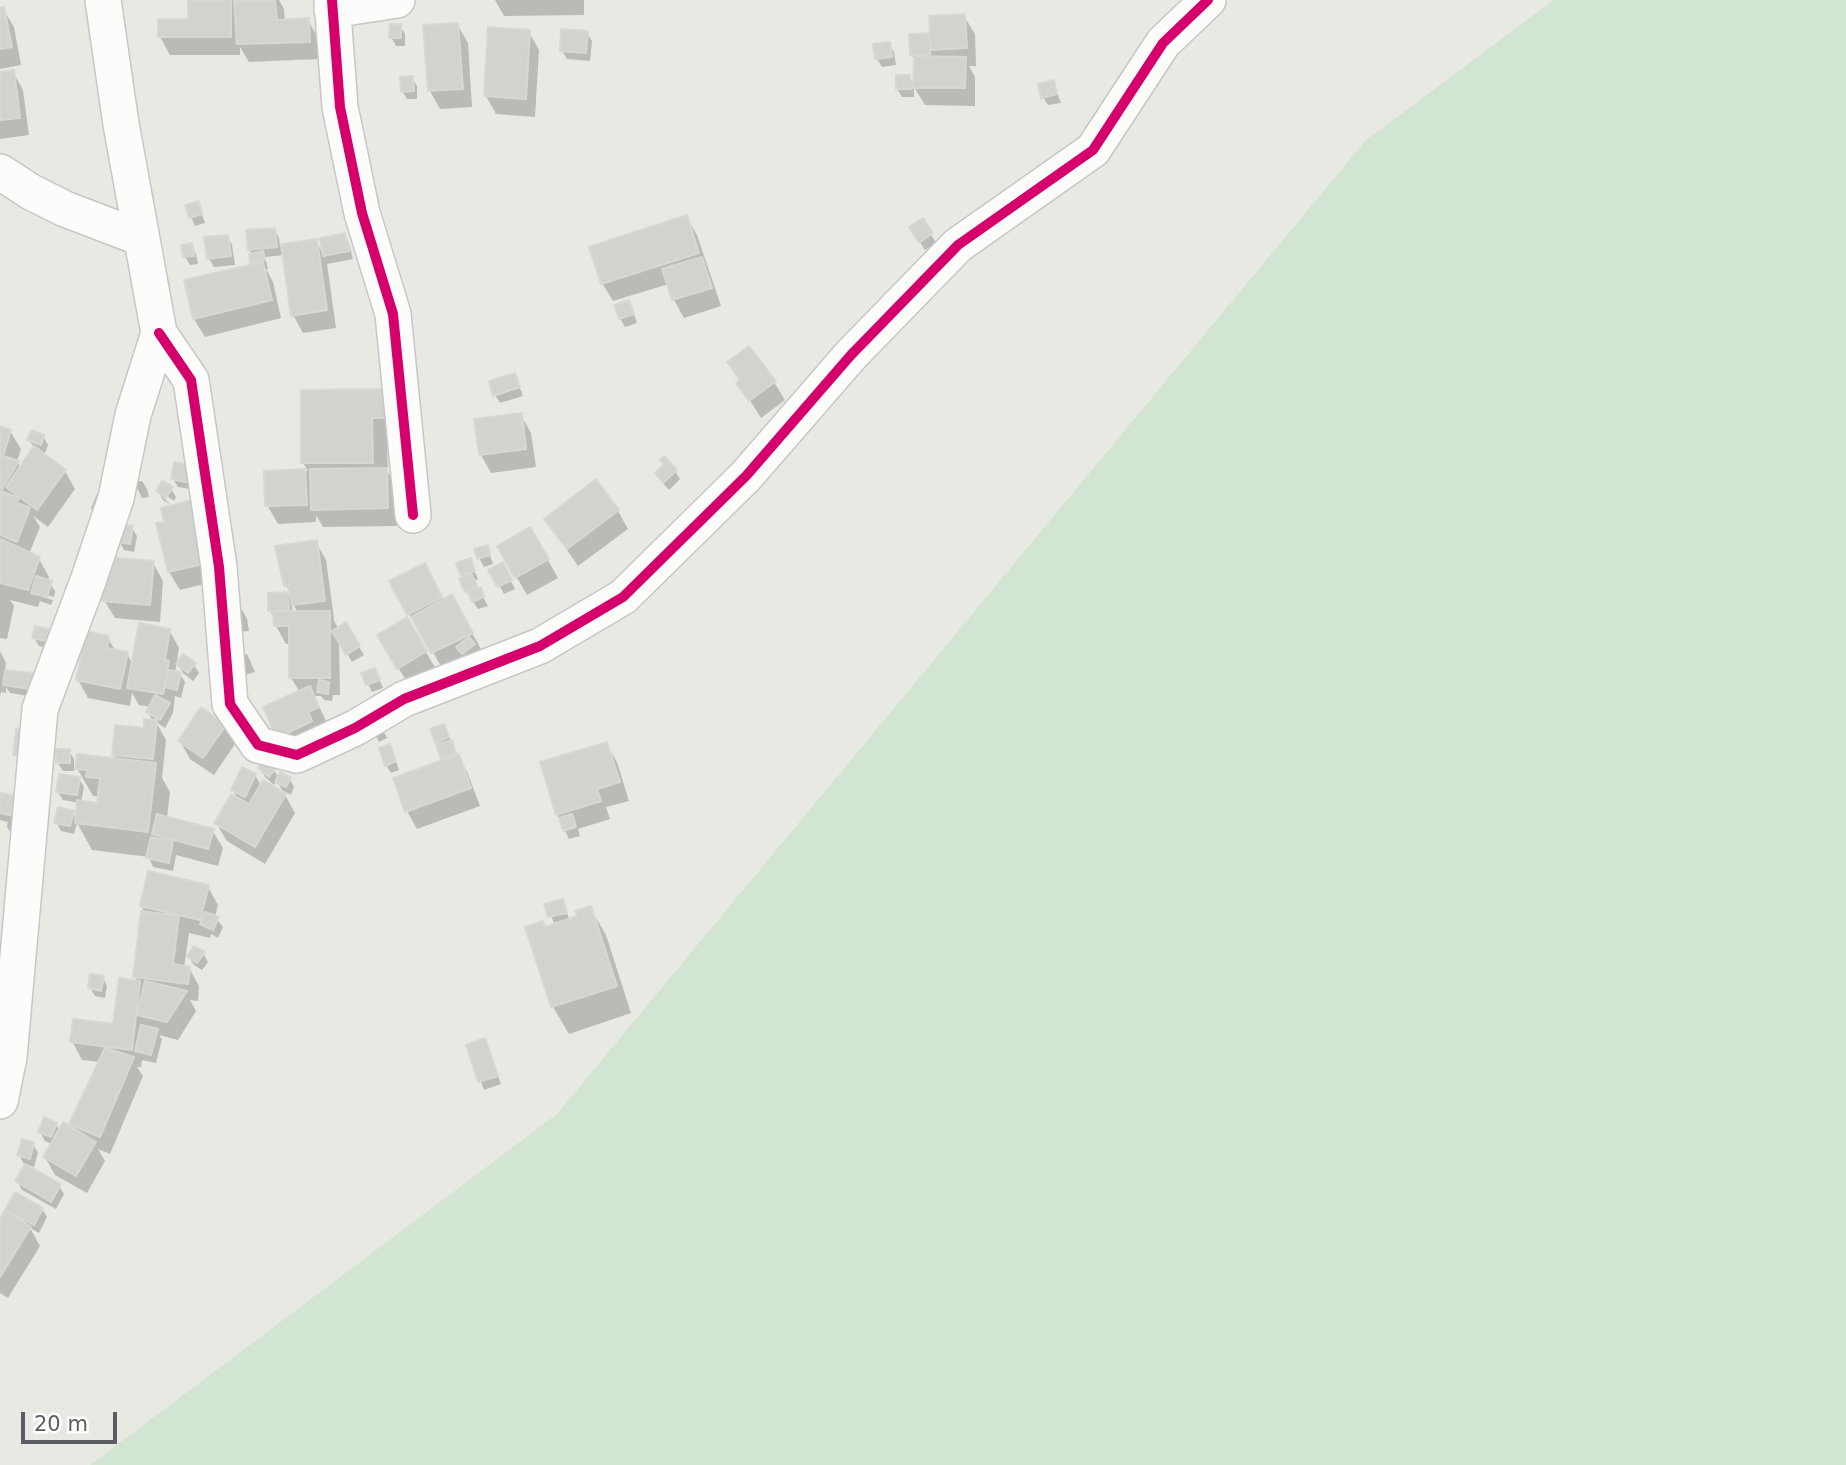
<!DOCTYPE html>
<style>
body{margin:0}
#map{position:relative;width:1846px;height:1465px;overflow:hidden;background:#e9e9e4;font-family:"DejaVu Sans",sans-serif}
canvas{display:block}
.scale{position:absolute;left:21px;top:1412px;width:96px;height:32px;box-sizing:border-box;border:4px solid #5a5d61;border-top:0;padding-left:9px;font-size:21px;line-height:24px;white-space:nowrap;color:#5a5d61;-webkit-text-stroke:5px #fff;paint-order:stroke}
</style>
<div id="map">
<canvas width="1846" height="1465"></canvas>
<div class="scale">20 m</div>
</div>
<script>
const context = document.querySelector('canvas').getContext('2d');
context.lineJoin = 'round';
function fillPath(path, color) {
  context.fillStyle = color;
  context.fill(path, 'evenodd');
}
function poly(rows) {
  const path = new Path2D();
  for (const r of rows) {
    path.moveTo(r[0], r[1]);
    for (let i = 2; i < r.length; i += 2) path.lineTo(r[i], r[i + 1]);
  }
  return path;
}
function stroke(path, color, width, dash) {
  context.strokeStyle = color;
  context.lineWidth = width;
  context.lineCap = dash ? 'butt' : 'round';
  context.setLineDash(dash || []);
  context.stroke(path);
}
const green = poly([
 [1554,0,1846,0,1846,1465,90,1465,557,1114,1366,140]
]);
const shadow = poly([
 [190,0,279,0,284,9,285,21,308,20,318,38,319,59,249,62,240,47,240,55,170,55,160,37,190,21],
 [495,0,584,0,584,15,504,16],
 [3,9,14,27,21,65,0,69,0,10],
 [964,16,975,34,976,66,969,66,975,77,975,106,925,105,914,87,914,97,902,97,897,89,909,77,915,86,915,61,911,54,928,35,932,41],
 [457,24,468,43,472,107,440,109,430,91],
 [400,26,405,34,405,46,396,46,391,37],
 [529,32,539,50,535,117,496,114,486,96],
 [587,33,592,41,590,61,567,59,562,51],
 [889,44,894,52,896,65,882,67,877,59,875,46],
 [13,72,23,90,29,135,0,139,0,74],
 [412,78,417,86,417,99,407,99,402,91],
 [1053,82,1061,103,1048,105,1043,97],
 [198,203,205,223,195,226,191,217],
 [686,217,697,235,721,306,684,318,674,300,669,284,613,301,602,283],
 [922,220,936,243,925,250,916,236],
 [274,229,279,238,280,246,316,241,324,255,345,235,349,244,353,259,327,264,336,328,303,333,293,315,284,255,265,257,268,269,266,269,273,282,281,318,205,337,194,319,254,266,250,249],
 [227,236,232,245,235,265,214,267,209,259,206,239],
 [191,245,196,254,198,264,190,265,185,257],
 [633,311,637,323,625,327,620,318],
 [729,363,774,382,785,400,761,418,739,383,740,382],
 [515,375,523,396,500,403,495,395],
 [396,390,412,445,387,445,388,472,397,488,397,526,323,527,316,515,316,522,278,524,267,505,266,473,308,471,303,463],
 [521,415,531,433,536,467,491,473,481,455],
 [0,428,10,431,21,449,17,462,21,468,35,449,29,440,43,436,48,445,45,453,39,450,65,471,75,489,48,527,33,516,40,527,29,554,39,559,49,577,48,581,55,591,54,597,42,594,42,597,53,600,51,605,40,601,38,607,10,600,14,606,7,639,0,638],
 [176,464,196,490,178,487,173,479],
 [665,465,675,471,680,479,669,490,662,482],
 [142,481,147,489,149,497,142,498,138,490,135,482],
 [171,489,176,497,174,501,163,493,163,497,171,505,163,500,158,491],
 [97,494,110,500,96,516,91,508],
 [618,511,628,529,578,566,546,520],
 [158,525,220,580,180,590,169,572],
 [132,528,137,536,134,552,124,550,119,541],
 [530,529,558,578,527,595,499,547],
 [316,542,326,560,334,619,333,619,339,629,346,625,364,655,352,662,339,640,340,695,333,695,332,701,324,700,321,696,314,696,328,725,321,740,278,737,300,692,291,678,291,644,286,644,276,626,275,620,270,610,270,595,291,594,286,585],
 [292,602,298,613,292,613],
 [487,547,493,564,484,567,479,558],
 [470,561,478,579,474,581,488,606,478,609,466,591,458,564],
 [153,563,163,581,160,622,115,618,104,600],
 [502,564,515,589,504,594,491,570],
 [392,582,435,583,444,601,452,597,482,651,443,670,421,631,419,632],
 [242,610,247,619,249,631,239,632,233,612],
 [406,619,436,669,409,685,389,653],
 [36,628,54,650,39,646,34,638],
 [169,630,179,648,175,673,180,674,185,682,181,698,175,696,173,713,165,728,156,722,166,740,162,778,170,792,167,818,212,830,223,848,218,866,176,855,173,871,153,867,149,857,92,850,77,823,74,834,61,831,56,822,72,812,77,820,79,803,63,800,58,792,79,779,84,787,81,803,98,805,99,796,93,796,77,768,117,760,114,755,153,722,148,712,151,707,139,705,132,693,130,706,88,698,78,680,108,638,116,652,127,654,133,665],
 [0,651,6,663,5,672,38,676,41,698,10,693,6,687,6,693,1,692,0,698],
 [247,654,255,672,245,675,238,657],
 [178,664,194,665,199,673,193,681,183,673],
 [375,670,383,688,372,692,368,684],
 [379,722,387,738,379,742,375,735],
 [225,726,235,744,214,775,190,759,180,741],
 [443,726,468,774,480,806,417,829,407,811,395,779,444,761,436,742],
 [606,744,617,762,629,801,606,807,610,819,578,829,580,836,569,839,557,814],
 [69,751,74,759,74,771,63,771,58,763],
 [394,755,399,770,391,773,386,765],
 [260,768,274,770,279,778,290,779,294,787,291,795,282,790,277,781,274,785,265,777],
 [255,775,261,786,285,795,295,813,265,864,227,841,216,823,238,800,233,790],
 [0,795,21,799,12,835,7,827,8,822,0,820],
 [208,887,218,905,215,917,223,927,218,938,211,934,210,938,189,933,184,968,189,968,199,986,198,1001,190,1000,196,1011,178,1040,159,1035,162,1039,156,1063,142,1060,141,1067,137,1067,143,1076,110,1154,98,1149,105,1161,87,1193,55,1175,45,1157,52,1144,45,1141,40,1132,56,1124,60,1132,75,1131,71,1124,101,1062,82,1060,72,1041,115,1026,138,982,134,976,145,913,141,906],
 [562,901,570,921,590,908,606,935,631,1013,569,1034,553,1007,527,928,546,929,555,926,547,905],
 [203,953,208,962,202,970,194,965,189,957],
 [103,978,107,986,105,998,95,996,90,988],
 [485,1040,501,1084,484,1090,468,1046],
 [33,1144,38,1153,34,1167,24,1164,19,1155],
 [17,1181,59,1186,64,1194,56,1209,22,1190],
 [42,1209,47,1217,39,1233,30,1228,40,1246,8,1298,0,1293,0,1221,11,1216,7,1210]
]);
const building = poly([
 [188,0,231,0,231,37,158,37,158,19,188,19,188,0],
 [234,0,275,0,277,20,309,18,310,42,237,44,234,0],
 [4,7,12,47,0,49,0,8,4,7],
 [965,14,967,48,931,50,929,16,965,14],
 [458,23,463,89,428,91,423,25,458,23],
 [390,24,401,24,401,38,389,38,390,24],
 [488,27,530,30,526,99,484,96,488,27],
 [561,29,588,31,586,53,560,51,561,29],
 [929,33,930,54,910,55,909,34,929,33],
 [890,42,892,57,875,59,873,44,890,42],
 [914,56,966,57,965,88,913,88,914,56],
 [14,70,20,118,0,120,0,72,14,70],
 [896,75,910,75,911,89,896,89,896,75],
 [413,76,414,91,401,92,400,77,413,76],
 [1054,80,1057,94,1041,98,1038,84,1054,80],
 [199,201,202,214,189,218,185,205,199,201],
 [687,215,699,253,601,284,589,247,687,215],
 [923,218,933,233,919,243,909,227,923,218],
 [275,228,277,247,248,250,246,230,275,228],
 [345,233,349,251,323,256,320,238,345,233],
 [228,235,231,256,207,259,204,237,228,235],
 [317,239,327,310,291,316,281,244,317,239],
 [192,243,194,256,183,257,181,245,192,243],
 [263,251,265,260,250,263,249,254,263,251],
 [702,257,712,288,672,300,662,269,702,257],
 [263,262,272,300,193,319,184,280,263,262],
 [629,300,634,314,619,319,614,305,629,300],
 [749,346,776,381,749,401,736,383,740,380,727,362,749,346],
 [515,373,520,387,493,396,489,381,515,373],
 [397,389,397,418,372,418,373,463,301,463,301,390,397,389],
 [522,413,526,449,479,455,474,419,522,413],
 [0,426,11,430,3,456,19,461,2,489,0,488,0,426],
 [32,430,44,435,41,445,27,440,32,430],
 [34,446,66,470,37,510,6,487,34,446],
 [664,456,677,470,663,483,655,473,664,464,660,460,664,456],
 [174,462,195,466,191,483,171,479,174,462],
 [387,468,388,508,311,510,310,469,387,468],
 [305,469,307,505,265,506,264,471,305,469],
 [596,479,619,510,567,549,544,519,596,479],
 [162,481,173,487,166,498,156,491,162,481],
 [1,491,19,498,17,503,30,508,17,542,0,535,1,491],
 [195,499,211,562,168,572,156,523,164,522,161,508,195,499],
 [120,524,133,526,130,544,117,542,120,524],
 [530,527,549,559,515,578,497,546,530,527],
 [0,539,40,557,28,590,0,583,0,539],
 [317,540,325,601,292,605,289,585,284,586,275,546,317,540],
 [488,545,490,555,477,559,474,549,488,545],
 [105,557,154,561,150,605,102,601,105,557],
 [471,558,475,571,460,575,456,563,471,558],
 [503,562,512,580,497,587,488,570,503,562],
 [425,563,442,597,407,615,389,581,425,563],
 [471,573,477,586,465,592,459,579,471,573],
 [36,576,52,581,47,597,31,593,36,576],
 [481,587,484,597,472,602,468,592,481,587],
 [288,592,289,610,268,611,268,593,288,592],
 [452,594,473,633,431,653,411,617,452,594],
 [273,611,330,611,330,678,289,678,289,626,274,626,273,611],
 [407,617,427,651,397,669,377,635,407,617],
 [346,622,360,646,346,655,332,631,346,622],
 [139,623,170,629,165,660,169,661,163,694,127,688,139,623],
 [35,626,53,630,50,642,32,638,35,626],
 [86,631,109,636,107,648,128,652,120,689,76,680,86,631],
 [469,637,475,644,462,654,456,647,469,637],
 [183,654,196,663,188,673,176,664,183,654],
 [375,668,380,680,366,685,361,673,375,668],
 [5,670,39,674,37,690,3,685,5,670],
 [169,670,181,672,177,690,165,687,169,670],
 [319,680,329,682,328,694,317,692,319,680],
 [310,686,319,707,308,712,312,721,277,738,263,707,310,686],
 [155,695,170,703,160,720,146,712,155,695],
 [201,707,226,725,203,758,178,741,201,707],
 [144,719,157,720,153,759,112,755,115,725,144,728,144,719],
 [444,724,449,737,435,743,430,729,444,724],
 [16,729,29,731,26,756,13,755,16,729],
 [452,740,456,754,441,759,436,745,452,740],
 [607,742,620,782,597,789,601,801,556,815,540,762,607,742],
 [390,744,396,761,385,766,379,748,390,744],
 [56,749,70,749,70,763,56,763,56,749],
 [77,754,156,763,148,832,75,823,77,800,97,803,100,778,86,777,87,770,75,769,77,754],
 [459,754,471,788,405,812,393,778,459,754],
 [265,760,275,769,269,777,258,768,265,760],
 [242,767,256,774,245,797,231,790,242,767],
 [280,772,291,778,286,787,275,782,280,772],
 [59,774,80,777,77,795,56,792,59,774],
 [263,780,286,794,255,847,214,823,231,794,249,804,263,780],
 [0,793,22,797,18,817,0,813,0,793],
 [58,807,74,811,70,826,54,823,58,807],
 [157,814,214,829,208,849,152,834,157,814],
 [572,814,576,827,563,831,559,818,572,814],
 [151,837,173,841,169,863,146,858,151,837],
 [148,871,209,885,200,920,140,906,148,871],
 [563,899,567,913,548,917,544,904,563,899],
 [591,906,617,986,551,1007,525,927,543,921,545,927,577,916,575,911,591,906],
 [141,911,179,916,173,964,190,967,188,984,133,977,141,911],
 [205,912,219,917,213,930,200,924,205,912],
 [194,946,205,952,197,963,187,956,194,946],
 [90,974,104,976,101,991,88,988,90,974],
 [119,978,140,981,132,1050,70,1042,73,1019,113,1024,119,978],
 [145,981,187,991,167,1022,137,1015,145,981],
 [141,1025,158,1029,151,1055,135,1051,141,1025],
 [485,1038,498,1076,478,1082,466,1045,485,1038],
 [105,1048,134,1057,100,1137,69,1124,105,1048],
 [44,1117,57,1123,51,1137,38,1132,44,1117],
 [63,1122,96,1142,76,1176,43,1157,63,1122],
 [22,1139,34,1143,30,1159,17,1155,22,1139],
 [25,1164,61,1184,51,1202,15,1181,25,1164],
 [15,1192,43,1208,34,1225,5,1210,15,1192],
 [5,1210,31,1227,0,1277,0,1218,5,1210]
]);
const street = poly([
 [332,0,340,107,362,213,393,314,413,515],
 [332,10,397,0],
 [0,172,31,192,65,209,141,238],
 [159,333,191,380,219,567,230,704,258,745,297,755,355,728,404,699,540,646,623,597,746,476,851,355,958,245,1093,150,1163,43,1208,0],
 [0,1101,9,1057,40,709,88,581,116,498,133,415,159,333,121,124,103,0]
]);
const cycleway = poly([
 [332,0,340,107,362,213,393,314,413,515],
 [159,333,191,380,219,567,230,704,258,745,297,755,355,728,404,699,540,646,623,597,746,476,851,355,958,245,1093,150,1163,43,1208,0]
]);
fillPath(green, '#d2e4d2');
fillPath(shadow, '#0003');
fillPath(building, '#d3d2cf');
stroke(building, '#d8d7d4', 2);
stroke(street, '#c6c7c6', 38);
stroke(street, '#fcfcfb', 35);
stroke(cycleway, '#d6006c', 10);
</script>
